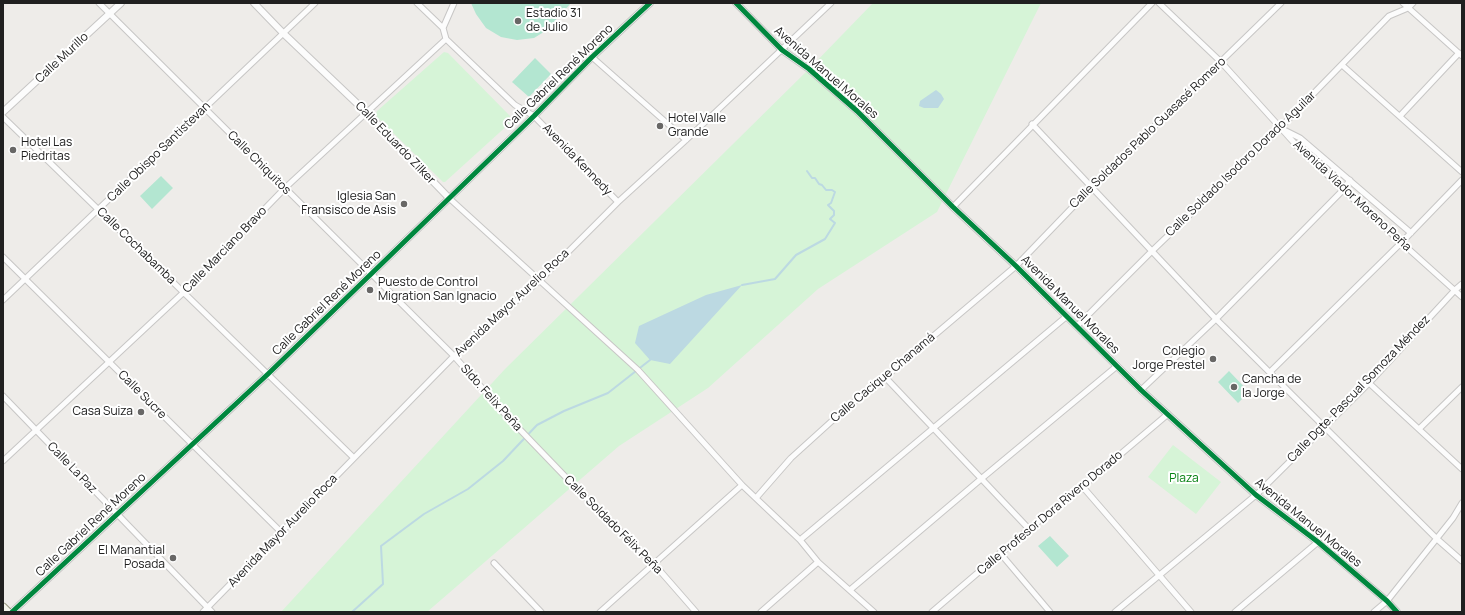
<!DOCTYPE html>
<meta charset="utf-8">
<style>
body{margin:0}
#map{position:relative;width:1465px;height:615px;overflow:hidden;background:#eeece9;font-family:Manrope,sans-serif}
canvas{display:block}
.frame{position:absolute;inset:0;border:4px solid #202020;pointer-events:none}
</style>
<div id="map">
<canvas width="1465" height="615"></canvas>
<div class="frame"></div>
</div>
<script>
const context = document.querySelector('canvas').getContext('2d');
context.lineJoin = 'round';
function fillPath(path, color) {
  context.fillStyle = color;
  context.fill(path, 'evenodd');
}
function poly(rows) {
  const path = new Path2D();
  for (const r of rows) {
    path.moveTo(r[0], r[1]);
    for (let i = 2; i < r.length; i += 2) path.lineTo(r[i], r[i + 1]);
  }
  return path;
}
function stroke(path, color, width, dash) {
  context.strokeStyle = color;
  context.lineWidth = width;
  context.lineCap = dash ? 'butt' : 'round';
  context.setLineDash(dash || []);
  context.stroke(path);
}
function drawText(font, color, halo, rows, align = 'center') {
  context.font = font + ' Manrope,sans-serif';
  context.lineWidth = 4;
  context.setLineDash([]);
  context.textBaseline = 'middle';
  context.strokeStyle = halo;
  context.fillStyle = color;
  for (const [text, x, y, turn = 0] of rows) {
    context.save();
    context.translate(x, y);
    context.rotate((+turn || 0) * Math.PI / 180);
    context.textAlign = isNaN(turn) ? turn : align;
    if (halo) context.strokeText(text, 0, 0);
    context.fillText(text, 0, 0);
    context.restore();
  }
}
const park = poly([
 [873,3,1041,3,937,212,818,289,708,388,619,446,427,612,281,612,505,369,809,69],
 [444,52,448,53,510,116,511,119,510,123,445,182,443,182,377,117,376,114,377,111],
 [1173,445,1221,482,1196,514,1148,477]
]);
const pitch = poly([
 [471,3,571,3,547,30,534,38,517,40,501,37,486,28,476,14],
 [535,58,551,74,529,97,512,82],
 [161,176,173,188,152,209,140,196],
 [1229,371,1249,392,1238,403,1218,382],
 [1050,536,1069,556,1057,567,1038,546]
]);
const water = poly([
 [936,90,941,94,944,99,938,108,924,108,919,106,920,101],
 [742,285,670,364,650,360,635,343,639,326,706,295]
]);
const stream = poly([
 [742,285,775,279,796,255,825,239,835,223,830,219,834,215,834,211,828,205,831,203,835,192,832,190,826,190,822,185,819,184,815,178,812,178,807,171],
 [352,612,383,584,381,546,424,514,468,489,503,461,537,425,564,411,608,393,650,360]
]);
const minor = poly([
 [99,3,454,356,504,413,580,492,654,564,696,612],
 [417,3,443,28,446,39,515,105,534,116,618,202],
 [1159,3,1221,62,1297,146,1343,190,1462,297],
 [1403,3,1462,56],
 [443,28,454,3],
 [592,57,686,140],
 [1342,65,1462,172],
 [1400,116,1459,53],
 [3,117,354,458],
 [1032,124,1216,319,1437,539,1462,561],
 [1282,129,1300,138,1411,233],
 [449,198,638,370,742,485,800,540,818,562,874,612],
 [953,207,1152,3],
 [3,257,281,532],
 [3,300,315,3],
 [1077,326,1152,251,1280,128,1389,16,1408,8,1413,3],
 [1270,372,1402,242,1462,180],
 [885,377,1029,529],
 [1369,383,1462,469],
 [1141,390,1216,319,1343,190,1350,180],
 [3,396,212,612],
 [1419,429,1462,387],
 [3,461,184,292,285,188,446,39],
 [1082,486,1191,612],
 [756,498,791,458,844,410,885,377,1016,266,1092,187,1281,3],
 [800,540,1067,316],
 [1000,553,1050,612],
 [494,563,541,612],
 [850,590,981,479,1117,366],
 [203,612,454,356,540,280,618,202,686,140,831,3],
 [600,612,742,485],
 [761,612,818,562],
 [932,612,1029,529,1077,491,1168,414],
 [1115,612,1256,495,1369,383,1455,290,1462,284],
 [1235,612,1318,542],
 [1374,612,1387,601,1453,518,1462,503]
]);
const tertiary = poly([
 [254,3,283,33,366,112,449,198],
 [736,3,782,50,809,69,857,111,953,207,1016,266,1141,390,1256,495,1318,542,1387,601,1397,612],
 [3,112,121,3],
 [12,612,268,374,534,116,592,57,650,3]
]);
const secondary = poly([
 [3,607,8,612]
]);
const cycleway = poly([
 [736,3,782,50,809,69,857,111,953,207,1016,266,1141,390,1256,495,1318,542,1387,601,1397,612],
 [12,612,268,374,534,116,592,57,650,3]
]);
const markers = [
 [518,21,4,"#686766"],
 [660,126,4,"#686766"],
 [13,150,4,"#686766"],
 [404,204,4,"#686766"],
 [370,290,4,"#686766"],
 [1213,359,4,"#686766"],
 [1234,387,4,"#686766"],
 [141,412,4,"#686766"],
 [173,558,4,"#686766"]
];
const poiNames = [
 ["Estadio 31",526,14],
 ["de Julio",526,28],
 ["Hotel Valle",668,119],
 ["Grande",668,133],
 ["Hotel Las",21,143],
 ["Piedritas",21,157],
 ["Iglesia San",396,197,"right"],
 ["Fransisco de Asis",396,211,"right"],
 ["Puesto de Control",378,283],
 ["Migration San Ignacio",378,297],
 ["Colegio",1205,352,"right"],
 ["Jorge Prestel",1205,366,"right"],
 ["Cancha de",1242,380],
 ["la Jorge",1242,394],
 ["Casa Suiza",133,412,"right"],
 ["El Manantial",165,551,"right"],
 ["Posada",165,565,"right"]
];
const streetNames = [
 ["Calle Murillo",62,58,-43],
 ["Avenida Manuel Morales",826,73,41],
 ["Calle Gabriel René Moreno",559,77,-44],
 ["Calle Soldados Pablo Guasasé Romero",1148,133,-44],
 ["Calle Eduardo Zilker",395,143,46],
 ["Calle Obispo Santistevan",159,152,-44],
 ["Avenida Kennedy",577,160,46],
 ["Calle Chiquitos",259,163,45],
 ["Calle Soldado Isodoro Dorado Aguilar",1241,164,-44],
 ["Avenida Viador Moreno Peña",1352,196,43],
 ["Calle Cochabamba",136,246,44],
 ["Calle Marciano Bravo",225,250,-46],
 ["Calle Gabriel René Moreno",327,303,-44],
 ["Avenida Mayor Aurelio Roca",512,303,-43],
 ["Avenida Manuel Morales",1070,305,45],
 ["Calle Cacique Chanamá",883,378,-40],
 ["Calle Dgte. Pascual Somoza Méndez",1359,389,-46],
 ["Calle Sucre",142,395,45],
 ["Sldo. Felix Peña",491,398,48],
 ["Calle La Paz",72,468,46],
 ["Calle Profesor Dora Rivero Dorado",1050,513,-40],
 ["Avenida Manuel Morales",1308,523,39],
 ["Calle Gabriel René Moreno",91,525,-43],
 ["Calle Soldado Félix Peña",613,525,45],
 ["Avenida Mayor Aurelio Roca",283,531,-46]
];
const parkNames = [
 ["Plaza",1184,479]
];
fillPath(park, '#d6f4d7');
fillPath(pitch, '#b3e6d1');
fillPath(water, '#bcd9e2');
stroke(stream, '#bcd9e2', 2);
stroke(minor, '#c7c6c5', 7);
stroke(tertiary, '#c7c6c5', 8);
stroke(secondary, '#979880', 9);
stroke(minor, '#fcfcfc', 5);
stroke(tertiary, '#fcfcfc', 6);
stroke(secondary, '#f3f4eb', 7);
stroke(cycleway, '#00873e', 5);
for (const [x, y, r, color] of markers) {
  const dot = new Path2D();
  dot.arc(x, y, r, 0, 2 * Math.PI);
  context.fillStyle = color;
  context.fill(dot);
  stroke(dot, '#fff', 1.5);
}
drawText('12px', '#202020', '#fff', poiNames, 'left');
drawText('12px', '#202020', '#fff', streetNames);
drawText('12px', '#098315', '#fff', parkNames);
</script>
